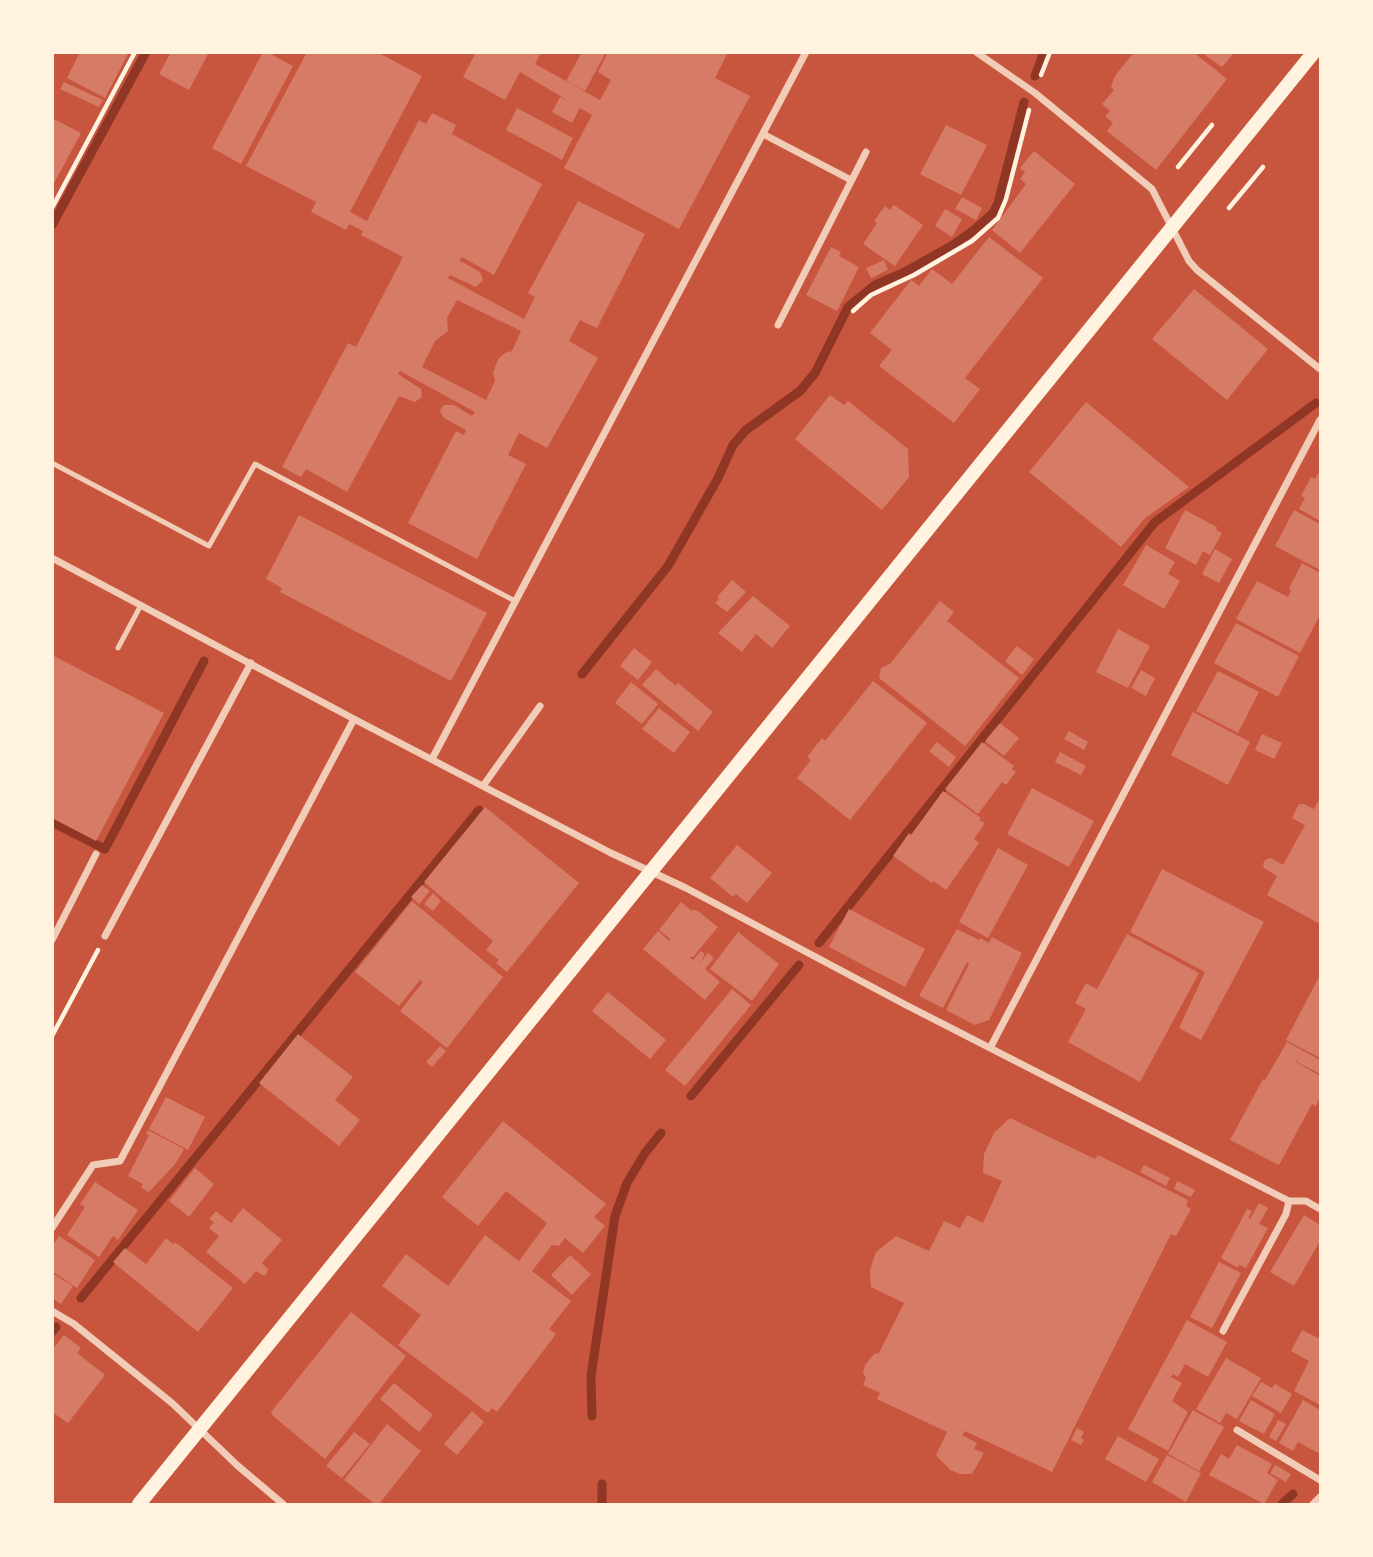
<!DOCTYPE html>
<style>
body{margin:0}
#map{position:relative;width:1373px;height:1557px;overflow:hidden;background:#c8553d;font-family:Karla,sans-serif}
canvas{display:block}
.frame{position:absolute;inset:0;border:54px solid #fff3e0;pointer-events:none}
</style>
<div id="map">
<canvas width="1373" height="1557"></canvas>
<div class="frame"></div>
</div>
<script>
const context = document.querySelector('canvas').getContext('2d');
context.lineJoin = 'round';
function poly(rows) {
  const path = new Path2D();
  for (const r of rows) {
    path.moveTo(r[0], r[1]);
    for (let i = 2; i < r.length; i += 2) path.lineTo(r[i], r[i + 1]);
  }
  return path;
}
function stroke(path, color, width, dash) {
  context.strokeStyle = color;
  context.lineWidth = width;
  context.lineCap = dash ? 'butt' : 'round';
  context.setLineDash(dash || []);
  context.stroke(path);
}
function fillPath(path, color) {
  context.fillStyle = color;
  context.fill(path, 'evenodd');
}
const stream = poly([
 [1035,76,1044,52],
 [52,225,146,52],
 [582,674,668,566,718,478,733,445,746,430,800,391,815,373,848,307,875,285,905,272,953,245,974,230,993,213,998,203,1024,102],
 [52,822,105,849,204,661],
 [819,943,1155,522,1316,403],
 [691,1096,799,965],
 [81,1298,479,810],
 [52,1332,56,1327],
 [592,1416,591,1376,615,1216,627,1183,645,1153,661,1133],
 [602,1504,602,1484],
 [1282,1504,1293,1494]
]);
const building = poly([
 [80,52,129,52,105,98,67,78],
 [171,52,209,52,189,90,159,74],
 [263,52,267,52,293,66,241,164,212,148],
 [307,52,377,52,422,76,350,212,367,221,419,120,426,124,432,113,456,125,452,134,542,184,494,275,462,257,459,260,480,272,483,280,476,287,450,275,448,278,524,319,535,297,528,293,578,201,645,234,597,328,580,320,569,341,598,358,547,448,519,433,508,455,526,464,477,559,408,523,456,431,464,435,466,430,444,418,440,411,442,407,444,405,454,405,472,416,475,412,400,371,398,374,421,389,422,397,415,402,399,396,347,492,306,469,301,477,282,467,348,343,356,347,403,257,361,235,363,231,349,224,346,230,311,212,316,202,246,166],
 [457,300,521,331,512,351,505,353,498,359,493,373,495,381,486,400,422,367,435,341,448,331,447,318],
 [476,52,541,52,535,64,600,100,611,80,598,72,608,52,665,52,669,55,671,52,728,52,715,78,750,96,679,229,564,168,592,115,580,108,572,123,552,112,560,97,572,103,520,72,505,100,463,77],
 [582,52,606,52,585,91,566,81],
 [1134,52,1193,52,1227,79,1156,170,1107,131,1113,123,1105,116,1110,111,1102,104,1114,90,1111,87,1115,76],
 [1201,52,1235,52,1222,67],
 [64,82,103,100,99,107,60,89],
 [517,108,573,138,562,160,506,130],
 [52,118,81,133,52,187],
 [946,125,987,145,961,195,920,174],
 [1034,151,1075,184,1020,253,992,230,1026,184,1020,179,1025,172,1020,168],
 [962,197,982,208,976,220,955,209],
 [894,205,923,225,895,266,863,244,877,223,874,221,885,206,890,210],
 [945,209,962,219,952,237,935,226],
 [989,237,1043,278,965,378,980,389,954,423,879,366,892,350,870,333,911,280,919,286,932,269,952,284],
 [831,247,841,252,839,256,859,267,837,311,806,295],
 [884,260,888,270,871,278,866,268],
 [1194,289,1268,349,1227,400,1152,339],
 [830,395,844,405,848,401,908,449,909,477,882,510,795,439],
 [1086,402,1189,487,1144,519,1121,547,1029,472],
 [1320,470,1320,521,1299,509,1305,498,1301,496,1311,477,1315,479],
 [1185,510,1217,527,1216,530,1222,533,1210,555,1203,551,1196,565,1165,548],
 [1294,510,1320,524,1320,570,1275,546],
 [299,515,487,613,451,681,280,592,282,588,266,579],
 [1146,545,1175,562,1168,574,1180,581,1164,609,1123,585],
 [1215,549,1232,559,1219,583,1202,574],
 [1302,563,1320,573,1320,615,1300,653,1236,619,1257,581,1288,597,1291,591,1289,588],
 [732,580,746,592,727,612,715,603,719,599,717,597],
 [753,596,790,626,772,648,756,634,742,652,718,633],
 [940,601,954,612,947,621,1019,678,965,746,879,678,881,668,890,664],
 [1236,623,1299,656,1278,697,1214,663],
 [1118,629,1150,646,1128,688,1096,672],
 [1017,646,1034,659,1022,675,1005,661],
 [634,648,652,662,638,680,620,666],
 [52,655,164,713,96,841,52,818],
 [656,669,676,686,678,683,713,712,698,731,642,685],
 [1141,670,1155,678,1146,696,1131,688],
 [1218,671,1259,692,1238,733,1196,711],
 [873,681,927,723,850,820,797,778,811,760,807,757,822,738,825,741],
 [631,682,658,704,642,724,615,703],
 [659,708,690,732,674,753,642,729],
 [1193,712,1250,742,1228,785,1171,755],
 [1000,723,1019,738,1004,756,985,741],
 [1069,731,1088,742,1084,750,1064,739],
 [1262,734,1282,743,1274,759,1255,750],
 [937,742,956,757,949,767,929,751],
 [982,742,1014,766,1012,769,1016,772,1006,785,1002,782,978,814,945,789],
 [1060,752,1086,766,1081,775,1055,762],
 [1032,788,1094,821,1069,867,1007,834],
 [943,791,981,818,979,820,985,823,974,839,979,843,946,890,933,881,932,883,893,856,909,833,911,835],
 [1320,797,1320,924,1267,895,1277,876,1264,868,1263,864,1265,860,1271,858,1283,865,1305,825,1292,818,1299,804,1304,804,1314,809],
 [485,807,579,883,507,972,496,963,499,960,486,950,493,941,424,882],
 [737,845,772,873,747,903,736,894,733,897,710,878],
 [998,848,1028,865,988,938,959,922],
 [1162,869,1264,922,1201,1040,1179,1028,1205,972,1130,932],
 [422,885,430,891,419,904,411,897],
 [433,893,441,901,433,911,424,904],
 [412,901,503,977,447,1048,400,1011,423,982,420,980,399,1006,355,972],
 [681,902,692,911,693,909,699,912,718,927,693,957,689,957,693,960,701,951,705,954,699,964,708,953,714,958,705,969,720,982,705,1000,643,949,658,931,669,941,670,939,659,930],
 [849,909,925,949,905,987,829,947],
 [957,929,979,940,980,938,989,943,992,937,1022,953,989,1020,975,1025,946,1010,969,964,967,962,943,1008,919,996],
 [738,932,779,964,752,1001,710,969],
 [1127,934,1199,973,1140,1082,1068,1042,1086,1009,1075,1003,1086,983,1097,989],
 [1320,975,1320,1058,1286,1040],
 [732,989,751,1005,685,1086,665,1070],
 [608,992,666,1040,650,1059,592,1011],
 [298,1034,353,1077,335,1100,360,1120,339,1146,259,1083],
 [1287,1042,1320,1060,1320,1074,1297,1062,1300,1054,1296,1062,1320,1076,1320,1097,1316,1106,1312,1104,1279,1165,1230,1140,1263,1079,1265,1080],
 [440,1046,446,1051,432,1067,426,1062],
 [166,1097,205,1117,188,1150,149,1129],
 [1010,1118,1095,1159,1098,1155,1188,1200,1186,1206,1191,1209,1176,1236,1171,1234,1052,1472,965,1431,962,1435,977,1443,974,1449,984,1453,972,1474,960,1474,950,1470,936,1455,947,1432,877,1399,880,1393,863,1385,866,1378,863,1373,865,1365,874,1354,879,1353,904,1303,871,1287,870,1270,876,1252,896,1236,929,1251,944,1221,960,1228,967,1215,983,1223,1002,1181,983,1173,984,1154,994,1133],
 [503,1121,606,1204,594,1217,605,1226,583,1253,565,1238,559,1246,552,1245,532,1271,571,1301,549,1329,556,1334,497,1412,492,1408,488,1413,398,1345,421,1315,382,1286,406,1254,448,1286,485,1235,519,1261,547,1223,506,1191,478,1226,442,1197],
 [148,1130,184,1149,176,1163,149,1192,141,1188,143,1184,128,1176,149,1135,146,1134],
 [1144,1165,1170,1178,1166,1186,1140,1172],
 [195,1168,214,1184,189,1217,169,1201],
 [1177,1181,1195,1190,1191,1197,1174,1189],
 [95,1182,138,1210,118,1240,113,1236,99,1257,67,1235,85,1207,80,1204],
 [1259,1203,1268,1208,1259,1224,1268,1228,1246,1268,1239,1265,1238,1268,1221,1258,1247,1209,1252,1211,1248,1218,1250,1219],
 [243,1208,282,1240,262,1263,268,1269,266,1275,262,1275,256,1271,245,1284,206,1252,219,1236,209,1228,214,1222,209,1219,216,1211,231,1223],
 [1304,1215,1320,1225,1320,1241,1294,1286,1270,1272],
 [59,1236,95,1260,77,1288,52,1271,52,1247],
 [166,1238,173,1244,175,1242,233,1288,198,1332,113,1262,125,1248,146,1264],
 [570,1255,591,1274,572,1295,551,1275],
 [1219,1262,1241,1273,1212,1328,1190,1317],
 [52,1273,73,1286,61,1304,52,1298],
 [351,1312,406,1356,325,1459,273,1416,271,1412],
 [1187,1320,1227,1342,1208,1377,1185,1364,1178,1377,1173,1374,1171,1377,1182,1383,1172,1401,1188,1412,1168,1451,1128,1429],
 [1302,1330,1320,1339,1320,1405,1294,1391,1309,1361,1291,1351],
 [64,1335,81,1348,77,1353,105,1375,68,1423,52,1412,52,1350],
 [1226,1358,1261,1378,1237,1419,1226,1413,1220,1423,1196,1409],
 [1261,1382,1272,1388,1275,1384,1292,1394,1281,1413,1252,1396],
 [394,1383,433,1415,419,1432,380,1399],
 [1251,1400,1275,1414,1264,1434,1239,1421],
 [1303,1400,1320,1410,1320,1454,1298,1442,1293,1451,1279,1443],
 [1193,1410,1224,1427,1199,1471,1168,1454],
 [472,1411,484,1422,457,1455,444,1444],
 [1278,1420,1286,1424,1276,1441,1269,1437],
 [387,1424,421,1451,379,1504,375,1504,344,1480],
 [1077,1428,1084,1432,1081,1438,1084,1440,1081,1445,1071,1440],
 [354,1432,370,1444,342,1478,326,1466],
 [1118,1436,1159,1459,1146,1482,1105,1459],
 [1237,1445,1272,1464,1267,1473,1278,1480,1264,1504,1209,1475,1221,1454,1229,1459],
 [1167,1455,1201,1473,1186,1502,1152,1482],
 [1275,1465,1291,1474,1286,1482,1270,1473]
]);
const path = poly([
 [1041,75,1050,52],
 [1178,167,1212,125],
 [52,208,135,52],
 [1229,208,1263,167],
 [853,311,871,295,914,275,972,241,998,218,1006,199,1029,110],
 [52,1036,98,950]
]);
const service = poly([
 [52,463,209,546,255,464,515,601],
 [118,648,141,605]
]);
const minor = poly([
 [976,52,1035,93,1152,189,1189,261,1197,270,1320,369],
 [763,134,851,180],
 [778,325,866,152],
 [52,558,354,719,611,853,686,888,906,1005,1289,1201,1306,1201,1320,1209],
 [432,759,806,52],
 [483,786,540,706],
 [105,936,251,663],
 [52,940,96,854],
 [990,1048,1320,420],
 [52,1228,93,1165,120,1161,354,719],
 [52,1311,74,1324,172,1403,238,1466,283,1504],
 [1223,1331,1286,1214,1289,1201],
 [1237,1430,1320,1480],
 [1313,1504,1320,1497]
]);
const secondary = poly([
 [139,1504,1314,52]
]);
stroke(stream, '#8f3625', 9);
fillPath(building, '#d67c66');
stroke(path, '#fff3e0', 4.5);
stroke(service, '#f1ccb7', 5);
stroke(minor, '#f1ccb7', 7);
stroke(secondary, '#fff3e0', 14);
</script>
